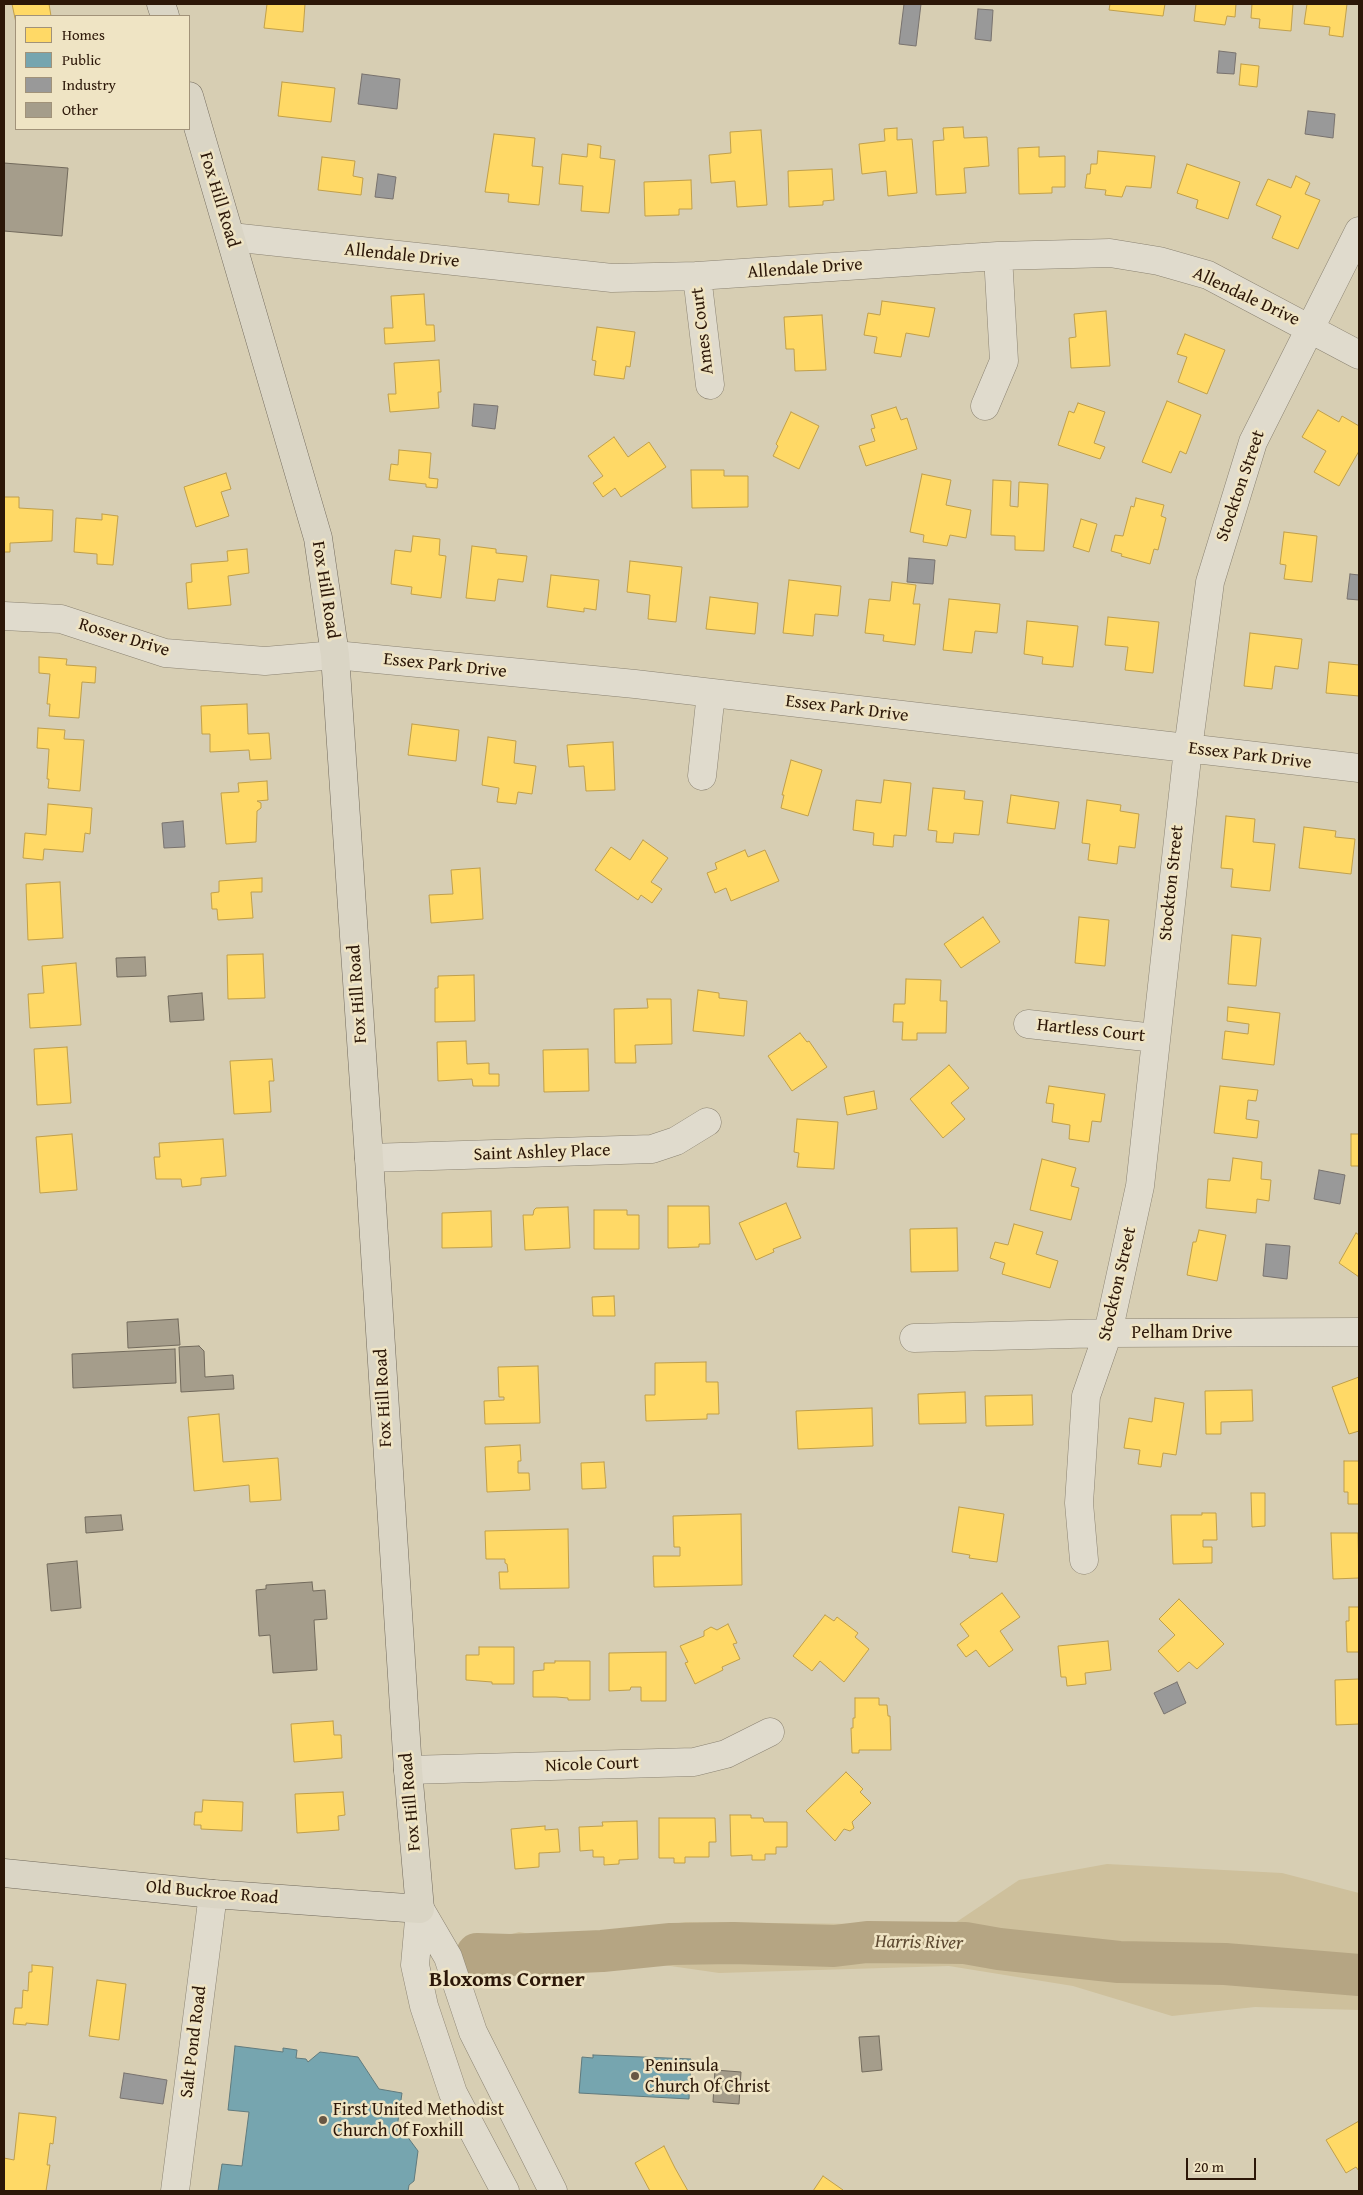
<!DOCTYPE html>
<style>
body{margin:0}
#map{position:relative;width:1363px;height:2195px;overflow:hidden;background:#d7ceb3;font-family:"Gentium Book Plus",serif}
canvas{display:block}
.frame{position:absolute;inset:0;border:5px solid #2c1708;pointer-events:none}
.legend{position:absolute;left:15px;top:15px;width:175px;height:115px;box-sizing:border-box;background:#efe4c4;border:1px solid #a19279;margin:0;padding:6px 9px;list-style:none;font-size:15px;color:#2c1708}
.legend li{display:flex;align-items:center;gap:10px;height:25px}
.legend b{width:25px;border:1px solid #a19279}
.scale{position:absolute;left:1186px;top:2158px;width:70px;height:22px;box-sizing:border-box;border:2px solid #2c1708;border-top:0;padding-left:6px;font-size:15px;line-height:18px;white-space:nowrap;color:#2c1708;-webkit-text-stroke:4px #efe4c4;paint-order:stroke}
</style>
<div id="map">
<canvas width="1363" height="2195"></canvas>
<div class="frame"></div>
<ul class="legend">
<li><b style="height:14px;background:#ffd966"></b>Homes</li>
<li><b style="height:14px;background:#76a5af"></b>Public</li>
<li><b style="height:14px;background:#999"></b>Industry</li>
<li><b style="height:14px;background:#a59d8b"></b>Other</li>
</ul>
<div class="scale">20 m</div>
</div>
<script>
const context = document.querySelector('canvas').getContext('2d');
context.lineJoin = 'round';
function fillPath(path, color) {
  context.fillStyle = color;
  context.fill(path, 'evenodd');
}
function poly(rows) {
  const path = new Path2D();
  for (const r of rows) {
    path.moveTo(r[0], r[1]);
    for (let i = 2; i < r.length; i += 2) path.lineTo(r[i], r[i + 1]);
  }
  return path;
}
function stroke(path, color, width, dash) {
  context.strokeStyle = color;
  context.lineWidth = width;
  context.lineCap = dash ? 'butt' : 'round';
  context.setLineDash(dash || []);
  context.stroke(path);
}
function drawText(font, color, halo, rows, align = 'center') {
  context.font = font + ' "Gentium Book Plus",serif';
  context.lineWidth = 5;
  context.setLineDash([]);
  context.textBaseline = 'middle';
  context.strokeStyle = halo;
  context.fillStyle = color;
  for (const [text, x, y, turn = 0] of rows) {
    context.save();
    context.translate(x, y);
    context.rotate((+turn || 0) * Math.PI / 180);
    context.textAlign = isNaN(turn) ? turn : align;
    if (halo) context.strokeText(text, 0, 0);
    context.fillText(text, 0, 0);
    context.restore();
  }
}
const green = poly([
 [1107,1864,1282,1873,1359,1893,1359,2010,1255,2007,1172,2016,1073,1986,949,1966,719,1973,615,1958,494,1967,481,1943,519,1932,561,1939,686,1922,952,1925,1019,1880]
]);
const homes = poly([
 [12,4,49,4,51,16,16,16,16,23,12,4],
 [263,4,305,4,303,32,264,28,267,4,263,4],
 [1110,4,1165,4,1163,16,1109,10,1110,4],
 [1196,4,1236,4,1235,17,1227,16,1225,25,1194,21,1196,4],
 [1252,4,1293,4,1291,31,1259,28,1260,19,1251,18,1252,4],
 [1307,4,1347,4,1343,37,1329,35,1330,27,1304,24,1307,4],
 [1241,64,1259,66,1257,87,1239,85,1241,64],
 [282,82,335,88,331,122,278,116,282,82],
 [963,127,964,138,987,137,989,166,964,168,966,193,936,195,933,141,944,140,943,128,963,127],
 [897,128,897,140,912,139,917,193,888,196,886,171,862,174,859,144,885,141,884,129,897,128],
 [761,130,767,205,737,207,735,181,711,183,709,155,731,153,730,132,761,130],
 [494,134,535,138,532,166,543,167,539,205,508,202,509,194,485,192,494,134],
 [588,144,601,146,600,158,615,160,609,213,581,211,583,186,559,184,562,154,587,157,588,144],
 [1039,147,1039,157,1065,156,1065,187,1052,187,1052,193,1019,194,1018,148,1039,147],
 [1098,151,1155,156,1151,188,1126,186,1122,197,1105,195,1106,190,1085,188,1087,174,1090,174,1091,164,1097,164,1098,151],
 [322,157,355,161,353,176,363,178,361,195,318,190,322,157],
 [1187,164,1240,182,1228,219,1196,208,1198,200,1177,193,1187,164],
 [832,169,834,200,823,201,823,205,789,207,788,171,832,169],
 [1296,176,1310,183,1305,194,1320,200,1298,249,1272,238,1281,216,1256,205,1268,179,1291,188,1296,176],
 [691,180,692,209,679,209,679,215,645,216,644,182,691,180],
 [424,294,426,325,434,325,435,341,385,344,384,328,393,328,391,296,424,294],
 [882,301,935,308,929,337,906,333,901,357,874,353,877,337,864,335,868,313,880,315,882,301],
 [1106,311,1110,366,1071,368,1069,338,1076,337,1074,314,1106,311],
 [822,315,826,370,795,371,794,349,786,349,784,317,822,315],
 [597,327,635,332,630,367,626,366,624,379,594,375,596,361,592,360,597,327],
 [1185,334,1225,350,1207,394,1178,382,1187,357,1177,354,1185,334],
 [439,360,441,392,438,392,439,408,390,412,388,394,396,394,394,363,439,360],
 [1167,401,1201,415,1186,454,1180,451,1171,473,1142,462,1167,401],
 [1078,403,1105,412,1094,443,1105,447,1100,459,1058,445,1069,411,1074,413,1078,403],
 [896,407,901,420,907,418,917,449,866,466,859,446,875,441,871,429,875,428,871,415,896,407],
 [1318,410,1339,422,1342,416,1359,426,1359,451,1339,486,1314,472,1326,451,1302,437,1318,410],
 [791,412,819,426,799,469,773,456,778,446,776,444,791,412],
 [614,437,628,457,649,442,666,467,621,497,615,488,603,497,593,483,603,476,588,456,614,437],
 [399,450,431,453,429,478,438,479,437,488,426,487,426,484,389,480,391,464,398,465,399,450],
 [691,470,724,470,724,476,748,476,748,507,692,508,691,470],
 [226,473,231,489,221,492,229,516,196,527,184,487,226,473],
 [922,474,951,480,946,505,971,510,966,538,950,535,947,546,923,542,924,535,910,532,922,474],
 [993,480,1011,481,1010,506,1018,507,1019,482,1048,484,1044,551,1015,550,1015,536,991,535,993,480],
 [4,497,19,497,19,508,53,510,52,541,10,543,10,552,4,552,4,497],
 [1136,498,1164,505,1161,516,1166,518,1158,550,1154,549,1150,564,1121,556,1122,554,1111,551,1115,535,1123,536,1131,506,1134,507,1136,498],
 [102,514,118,516,113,565,97,564,97,554,74,552,76,518,102,520,102,514],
 [1081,519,1097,524,1089,552,1073,547,1081,519],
 [1284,532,1317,536,1312,582,1284,579,1286,565,1280,564,1284,532],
 [413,536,440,539,439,555,446,556,441,598,411,594,412,587,391,584,395,550,411,552,413,536],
 [472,546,496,549,496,553,527,556,523,582,498,579,495,601,466,598,472,546],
 [247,549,249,573,228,576,231,605,188,609,186,583,192,582,191,564,228,561,227,551,247,549],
 [630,561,682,567,676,622,648,619,650,595,627,592,630,561],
 [551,575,599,580,596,610,584,608,584,612,547,607,551,575],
 [789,580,841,586,838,616,815,614,813,636,783,633,789,580],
 [892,582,916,585,913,604,920,604,915,645,883,641,884,635,865,633,869,599,890,601,892,582],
 [710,597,758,603,755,634,706,629,710,597],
 [949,599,1000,604,997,633,975,631,972,653,943,650,949,599],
 [1108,617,1159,622,1153,673,1125,670,1128,647,1105,645,1108,617],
 [1027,621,1078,626,1073,667,1042,664,1043,657,1024,654,1027,621],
 [1250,633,1302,639,1298,669,1275,666,1272,689,1244,686,1250,633],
 [39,657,67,659,66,665,96,667,95,683,82,682,79,718,49,716,50,704,47,704,50,674,39,673,39,657],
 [1329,662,1359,665,1359,696,1326,693,1329,662],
 [247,704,248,734,269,733,271,759,250,760,249,750,210,752,210,734,202,734,201,706,247,704],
 [412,724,459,730,456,761,408,755,412,724],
 [38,728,65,730,64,739,84,740,80,791,48,788,49,779,47,779,49,749,37,748,38,728],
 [488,737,516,741,514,763,536,766,532,794,518,792,516,804,497,802,499,788,482,785,488,737],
 [613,742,615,790,586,791,584,766,569,767,567,745,613,742],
 [791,760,822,770,808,816,781,808,784,795,782,795,791,760],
 [884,780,911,783,906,836,894,835,893,847,873,845,874,833,853,830,856,800,881,803,884,780],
 [267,781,268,800,257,801,261,803,261,808,257,811,256,842,226,844,221,793,239,792,238,783,267,781],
 [933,788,965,791,964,799,983,801,979,835,954,833,953,843,936,842,937,831,928,830,933,788],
 [1011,795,1059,802,1055,829,1007,823,1011,795],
 [1087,800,1121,805,1120,811,1139,814,1135,848,1119,846,1117,864,1088,860,1090,844,1082,843,1087,800],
 [48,804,92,808,90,834,85,833,83,852,44,849,43,860,23,858,25,833,46,835,48,804],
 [1226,816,1255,819,1253,842,1275,844,1270,891,1231,887,1233,869,1221,868,1226,816],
 [1304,827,1336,831,1335,837,1355,839,1351,874,1299,868,1304,827],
 [643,840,668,858,651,882,662,889,652,903,641,895,638,900,595,870,611,847,630,860,643,840],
 [745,850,748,857,765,850,779,881,731,901,726,888,715,893,707,873,717,869,715,863,745,850],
 [480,868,483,919,431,923,429,895,453,894,451,870,480,868],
 [262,878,262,892,251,892,253,918,218,920,217,909,212,909,211,893,219,892,219,881,262,878],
 [60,882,63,938,28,940,26,884,60,882],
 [983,917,1000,942,961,968,944,944,983,917],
 [1079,917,1109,920,1105,966,1075,963,1079,917],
 [1232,935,1261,938,1256,986,1228,984,1232,935],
 [263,954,265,998,228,999,227,955,263,954],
 [76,963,81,1025,30,1028,28,994,44,993,42,966,76,963],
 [474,975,475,1021,435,1022,435,988,438,988,438,976,474,975],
 [906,979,941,980,940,1001,947,1001,946,1033,917,1033,917,1040,902,1040,903,1022,893,1022,894,1004,905,1004,906,979],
 [698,990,719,993,719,998,747,1001,744,1036,693,1031,698,990],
 [647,999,671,999,672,1044,635,1045,636,1063,615,1063,614,1009,648,1008,647,999],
 [1228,1007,1280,1013,1274,1065,1222,1059,1225,1031,1248,1034,1249,1024,1227,1021,1228,1007],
 [800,1033,807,1042,809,1041,827,1067,792,1091,768,1056,800,1033],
 [466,1041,467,1064,489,1063,489,1074,499,1074,499,1086,473,1086,472,1079,438,1081,437,1042,466,1041],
 [67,1047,71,1103,37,1105,34,1049,67,1047],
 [588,1049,589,1091,544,1092,543,1050,588,1049],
 [272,1059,274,1081,269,1081,271,1112,234,1114,230,1061,272,1059],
 [949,1065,969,1088,951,1103,965,1119,943,1138,910,1099,949,1065],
 [1049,1086,1105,1094,1101,1122,1092,1121,1089,1142,1069,1139,1070,1125,1052,1122,1054,1104,1046,1103,1049,1086],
 [1220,1086,1258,1090,1256,1101,1248,1100,1246,1119,1259,1121,1257,1138,1214,1133,1220,1086],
 [874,1091,877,1109,847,1115,844,1097,874,1091],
 [797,1119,838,1122,834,1169,797,1167,799,1153,794,1152,797,1119],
 [72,1134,77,1190,40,1193,36,1137,72,1134],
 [1351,1134,1359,1134,1359,1166,1351,1166,1351,1134],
 [223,1139,226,1176,201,1178,201,1185,182,1187,181,1179,156,1179,154,1157,160,1157,159,1143,223,1139],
 [1233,1158,1262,1162,1261,1179,1271,1180,1269,1201,1257,1199,1256,1213,1206,1208,1208,1179,1230,1181,1233,1158],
 [1042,1159,1076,1168,1071,1186,1079,1188,1071,1220,1030,1210,1042,1159],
 [786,1203,801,1238,773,1249,774,1252,756,1260,739,1223,786,1203],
 [668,1206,709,1206,710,1244,699,1244,699,1247,668,1248,668,1206],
 [568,1207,570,1248,525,1250,523,1215,533,1215,534,1210,536,1208,568,1207],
 [594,1210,627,1210,627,1215,639,1215,639,1249,594,1249,594,1210],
 [491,1211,492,1247,442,1248,442,1213,491,1211],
 [1014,1224,1043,1232,1036,1254,1058,1261,1050,1288,1002,1274,1005,1263,990,1258,995,1242,1008,1245,1014,1224],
 [957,1228,958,1271,911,1272,910,1229,957,1228],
 [1199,1230,1226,1235,1217,1281,1187,1275,1193,1242,1196,1242,1199,1230],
 [1356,1233,1359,1235,1359,1277,1339,1263,1356,1233],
 [614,1296,615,1316,593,1316,592,1297,614,1296],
 [706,1362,706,1382,718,1382,719,1414,707,1414,707,1419,646,1421,645,1395,655,1395,655,1363,706,1362],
 [538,1366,540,1423,485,1424,484,1401,504,1400,504,1397,499,1397,498,1367,538,1366],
 [1359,1377,1359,1431,1349,1434,1332,1387,1359,1377],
 [1252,1390,1253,1421,1221,1422,1221,1434,1206,1434,1205,1391,1252,1390],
 [965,1392,966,1423,919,1424,918,1394,965,1392],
 [1032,1395,1033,1425,986,1426,985,1396,1032,1395],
 [1155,1398,1184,1403,1176,1455,1163,1453,1161,1467,1138,1464,1140,1450,1124,1448,1129,1418,1152,1422,1155,1398],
 [872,1408,873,1446,798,1449,796,1411,872,1408],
 [219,1414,223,1462,278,1458,281,1500,250,1502,249,1485,194,1491,188,1417,219,1414],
 [520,1445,521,1461,518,1461,518,1473,529,1473,530,1490,487,1492,485,1447,520,1445],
 [1344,1461,1359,1461,1359,1504,1348,1504,1348,1492,1344,1492,1344,1461],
 [604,1462,606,1488,582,1489,581,1463,604,1462],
 [1251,1493,1265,1493,1265,1526,1252,1527,1251,1493],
 [959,1507,1004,1514,997,1562,969,1558,970,1555,952,1552,959,1507],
 [1202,1513,1216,1513,1217,1540,1203,1540,1203,1547,1212,1547,1212,1563,1173,1564,1171,1515,1202,1515,1202,1513],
 [741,1514,742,1585,654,1587,653,1556,680,1556,680,1547,674,1547,673,1516,741,1514],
 [568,1529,569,1588,500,1589,499,1572,508,1572,507,1564,505,1563,505,1559,486,1559,485,1531,568,1529],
 [1331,1533,1358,1533,1359,1578,1333,1579,1331,1533],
 [1002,1593,1020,1617,1000,1631,1013,1650,989,1667,976,1650,966,1657,957,1645,969,1636,960,1624,1002,1593],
 [1179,1599,1224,1644,1197,1669,1189,1662,1178,1672,1158,1651,1175,1635,1159,1619,1179,1599],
 [1349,1607,1359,1607,1359,1652,1347,1652,1346,1621,1349,1621,1349,1607],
 [825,1615,834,1621,837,1617,858,1633,855,1637,869,1649,844,1682,820,1661,812,1671,793,1656,825,1615],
 [728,1624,737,1643,733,1644,740,1659,722,1667,723,1670,695,1684,685,1663,688,1662,680,1646,704,1636,704,1631,711,1627,717,1630,728,1624],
 [1108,1641,1111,1670,1085,1673,1086,1684,1067,1686,1066,1677,1061,1677,1058,1646,1108,1641],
 [479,1647,514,1647,514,1684,492,1684,492,1682,466,1680,466,1655,479,1655,479,1647],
 [666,1652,666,1701,641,1701,641,1687,631,1687,630,1690,609,1691,609,1653,666,1652],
 [555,1661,590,1661,590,1700,568,1700,568,1698,556,1697,533,1697,533,1671,544,1670,544,1663,555,1663,555,1661],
 [1359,1679,1359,1724,1336,1725,1335,1680,1359,1679],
 [855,1698,879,1698,879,1705,887,1705,888,1716,890,1716,891,1750,859,1750,859,1753,852,1753,851,1728,853,1728,853,1718,855,1718,855,1698],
 [333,1721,334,1735,341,1735,342,1758,294,1762,291,1724,333,1721],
 [846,1772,863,1789,860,1792,871,1803,852,1822,854,1828,850,1831,844,1829,835,1841,806,1811,846,1772],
 [343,1792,345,1815,338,1816,339,1830,297,1833,295,1794,343,1792],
 [203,1800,243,1802,242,1831,201,1829,201,1825,194,1825,195,1812,202,1812,203,1800],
 [730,1815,751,1815,751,1818,763,1818,764,1822,787,1822,787,1847,776,1847,776,1854,765,1854,765,1860,752,1860,752,1855,731,1856,730,1815],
 [659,1818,715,1818,716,1842,709,1842,709,1857,685,1857,685,1863,674,1863,674,1858,659,1858,659,1818],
 [637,1821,638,1859,619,1860,619,1864,604,1865,604,1857,593,1857,593,1850,580,1851,579,1827,603,1826,602,1822,637,1821],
 [545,1826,545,1830,558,1829,560,1852,539,1853,539,1867,515,1869,511,1829,545,1826],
 [32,1965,53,1967,48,2025,26,2023,26,2025,13,2024,15,2008,22,2008,23,1990,28,1991,29,1972,32,1972,32,1965],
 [97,1980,126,1984,119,2040,89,2036,97,1980],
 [19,2113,56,2117,53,2144,50,2143,47,2165,50,2165,46,2191,4,2191,4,2158,14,2160,19,2113],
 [1359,2121,1359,2171,1356,2167,1346,2173,1326,2140,1359,2121],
 [664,2146,675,2168,688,2191,650,2191,635,2163,664,2146],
 [823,2176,843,2190,842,2191,813,2191,823,2176]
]);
const public = poly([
 [235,2046,283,2052,283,2048,297,2050,296,2058,306,2059,308,2062,320,2052,358,2057,379,2089,402,2093,397,2128,401,2128,418,2151,414,2181,409,2185,408,2191,218,2191,222,2164,242,2166,249,2112,228,2110,235,2046],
 [593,2055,691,2059,689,2099,579,2093,582,2057,593,2058,593,2055]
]);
const industry = poly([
 [904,4,921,4,916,46,899,44,904,4],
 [978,9,993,10,991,41,975,39,978,9],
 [1219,51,1236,53,1234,74,1217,73,1219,51],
 [362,74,400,79,397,109,358,104,362,74],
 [1308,111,1335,114,1333,138,1305,134,1308,111],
 [378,174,396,177,393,199,375,197,378,174],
 [474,404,498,406,495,429,472,426,474,404],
 [909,558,935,560,933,584,907,582,909,558],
 [1350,574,1359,575,1359,600,1347,599,1350,574],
 [183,821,185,847,164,848,162,823,183,821],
 [1319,1170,1345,1175,1340,1204,1314,1199,1319,1170],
 [1266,1244,1290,1246,1287,1279,1263,1276,1266,1244],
 [1177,1682,1186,1703,1164,1714,1154,1693,1177,1682],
 [124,2073,167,2080,163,2104,120,2098,124,2073]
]);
const river = poly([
 [477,1954,510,1955,602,1951,671,1944,733,1943,834,1946,867,1942,965,1943,999,1949,1119,1962,1225,1964,1359,1975]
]);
const building = poly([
 [4,163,68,168,62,236,4,231,4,163],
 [145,957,146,976,117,977,116,958,145,957],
 [202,993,204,1020,170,1022,168,996,202,993],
 [178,1319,180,1345,128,1348,127,1322,178,1319],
 [199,1346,204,1351,205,1377,233,1375,234,1389,181,1392,179,1347,199,1346],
 [175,1349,176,1383,73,1388,72,1354,175,1349],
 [121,1515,123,1530,86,1533,85,1517,121,1515],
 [77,1561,81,1608,51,1611,47,1564,77,1561],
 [312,1582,313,1591,325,1590,327,1619,314,1620,317,1670,273,1673,270,1635,259,1636,256,1590,266,1589,266,1585,312,1582],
 [879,2036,882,2070,862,2072,859,2037,879,2036],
 [715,2070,741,2072,739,2104,713,2102,715,2070]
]);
const minor = poly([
 [231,237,612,278,697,276,998,256,1110,253,1159,261,1208,275,1359,355],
 [697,276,710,385],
 [985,406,1004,361,998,256],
 [4,616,61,619,165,653,265,661,335,655,635,684,1359,768],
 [702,776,711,693],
 [1028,1024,1155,1038],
 [369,1158,652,1149,676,1141,707,1122],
 [914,1338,1108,1333,1359,1332],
 [1084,1560,1079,1503,1086,1396,1108,1333,1140,1186,1188,749,1210,582,1253,442,1359,231],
 [408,1770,694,1762,726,1754,770,1732],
 [420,1909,448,1957,473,2032,553,2191],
 [420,1909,415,1965,424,2006,453,2093,505,2191],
 [175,2191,213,1894]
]);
const major = poly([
 [161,4,165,16],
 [4,1873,213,1894,420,1909,408,1770,369,1158,335,655,318,538,189,96]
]);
const markers = [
 [635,2076,5,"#685744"],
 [323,2120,5,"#685744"]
];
const streetNames = [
 ["Fox Hill Road",219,200,73],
 ["Allendale Drive",402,256,6],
 ["Allendale Drive",805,269,-4],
 ["Allendale Drive",1246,297,25],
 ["Ames Court",703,331,-97],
 ["Stockton Street",1241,486,-71],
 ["Fox Hill Road",325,590,81],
 ["Rosser Drive",124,638,17],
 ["Essex Park Drive",445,666,6],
 ["Essex Park Drive",847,709,7],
 ["Essex Park Drive",1250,756,7],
 ["Stockton Street",1172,883,-84],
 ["Fox Hill Road",358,994,-94],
 ["Hartless Court",1091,1031,6],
 ["Saint Ashley Place",542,1153,-2],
 ["Stockton Street",1118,1284,-77],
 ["Pelham Drive",1182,1333],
 ["Fox Hill Road",384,1398,-93],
 ["Nicole Court",592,1765,-2],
 ["Fox Hill Road",411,1802,-95],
 ["Old Buckroe Road",212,1893,5],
 ["Salt Pond Road",194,2042,-83]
];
const poiNames = [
 ["Peninsula",645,2066],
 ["Church Of Christ",645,2087],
 ["First United Methodist",333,2110],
 ["Church Of Foxhill",333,2131]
];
const waterNames = [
 ["Harris River",919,1943,1]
];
const districtNames = [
 ["Bloxoms Corner",507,1980]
];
fillPath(green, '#cec09c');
fillPath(homes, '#ffd966');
stroke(homes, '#c09f4a', 1);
fillPath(public, '#76a5af');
stroke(public, '#607a7d', 1);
fillPath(industry, '#999');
stroke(industry, '#78726e', 1);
stroke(river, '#b5a583', 42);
fillPath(building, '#a59d8b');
stroke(building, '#726a5c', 1);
stroke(minor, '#8b8372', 29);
stroke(major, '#726a5c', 29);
stroke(minor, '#e0dbcd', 28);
stroke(major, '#dad5c5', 28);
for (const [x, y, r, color] of markers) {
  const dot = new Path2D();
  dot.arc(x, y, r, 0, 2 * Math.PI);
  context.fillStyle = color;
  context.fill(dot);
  stroke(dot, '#efe4c4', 2);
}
drawText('18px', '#2c1708', '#efe4c4', streetNames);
drawText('18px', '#2c1708', '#efe4c4', poiNames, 'left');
drawText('italic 19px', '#5d4931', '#efe4c4', waterNames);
drawText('bold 22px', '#2c1708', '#efe4c4', districtNames);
</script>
